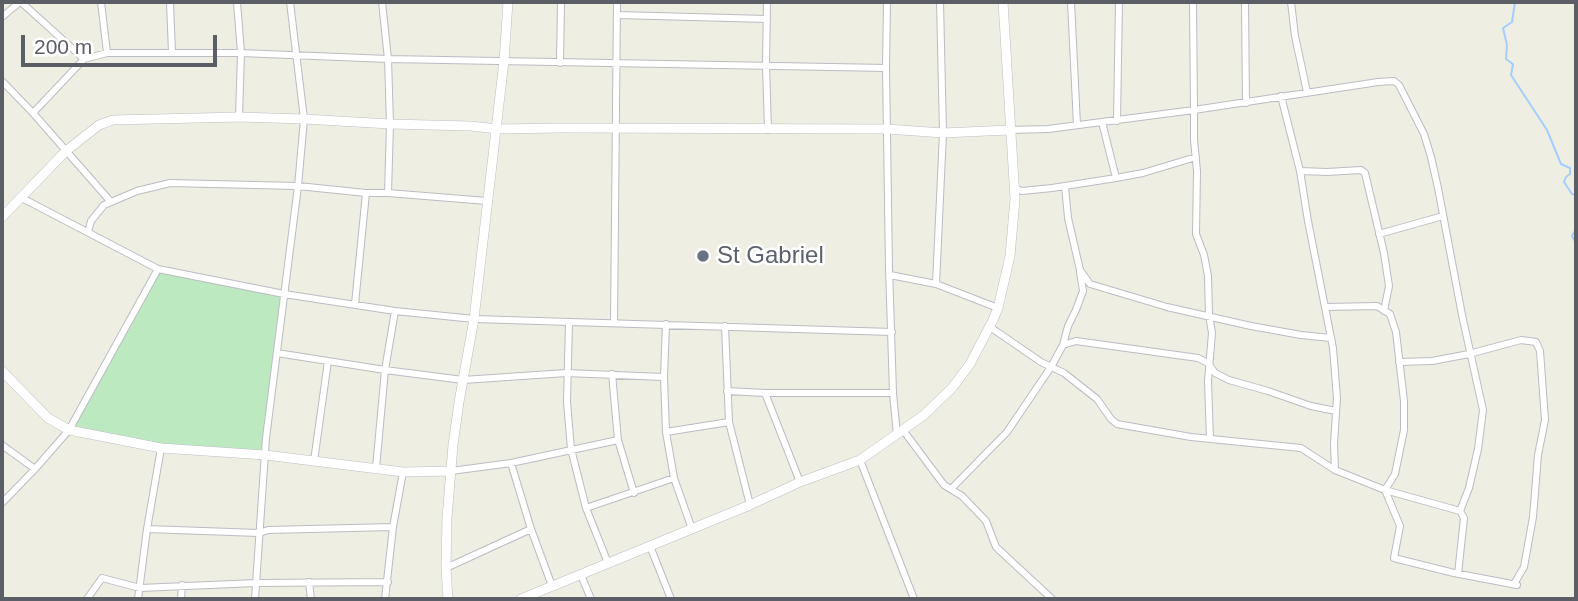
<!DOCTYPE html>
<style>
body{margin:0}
#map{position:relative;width:1578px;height:601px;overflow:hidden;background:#efeee3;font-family:Helvetica,sans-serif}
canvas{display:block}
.frame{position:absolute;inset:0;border:4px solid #5b5e65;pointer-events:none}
.scale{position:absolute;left:21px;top:35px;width:196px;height:32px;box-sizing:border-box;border:4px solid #5b5e65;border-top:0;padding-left:9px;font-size:21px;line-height:24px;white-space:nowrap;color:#5b5e65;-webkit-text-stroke:5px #fff;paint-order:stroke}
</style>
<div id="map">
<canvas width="1578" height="601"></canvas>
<div class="frame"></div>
<div class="scale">200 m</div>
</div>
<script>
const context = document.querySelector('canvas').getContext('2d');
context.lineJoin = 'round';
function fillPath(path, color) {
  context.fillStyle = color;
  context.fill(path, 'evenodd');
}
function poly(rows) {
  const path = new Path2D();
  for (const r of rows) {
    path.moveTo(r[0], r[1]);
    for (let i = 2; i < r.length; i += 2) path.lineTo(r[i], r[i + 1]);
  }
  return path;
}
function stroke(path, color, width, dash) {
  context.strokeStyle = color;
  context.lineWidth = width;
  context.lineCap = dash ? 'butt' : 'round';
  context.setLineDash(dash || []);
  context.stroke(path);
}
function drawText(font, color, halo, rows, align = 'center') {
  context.font = font + ' Helvetica,sans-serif';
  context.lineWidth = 5;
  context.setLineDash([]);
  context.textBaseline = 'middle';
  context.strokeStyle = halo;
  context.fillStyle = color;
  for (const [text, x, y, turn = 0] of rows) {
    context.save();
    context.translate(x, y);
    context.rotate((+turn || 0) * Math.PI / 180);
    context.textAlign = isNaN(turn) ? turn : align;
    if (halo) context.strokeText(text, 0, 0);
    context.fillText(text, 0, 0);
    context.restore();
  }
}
const green = poly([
 [158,270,284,295,266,457,158,448,69,428]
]);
const stream = poly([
 [1515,2,1512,22,1503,28,1507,45,1506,59,1513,64,1511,75,1547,130,1561,164,1570,168,1570,174,1566,177,1564,182,1572,194,1576,195],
 [1576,229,1572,236,1576,243]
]);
const street = poly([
 [21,2,84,59],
 [101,2,107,53],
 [170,2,172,53],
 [237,2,241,53,239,117],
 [382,2,388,59,390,124,388,193],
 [767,2,766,65,768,130],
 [887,2,886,68,889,268,893,393,897,435],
 [1071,2,1077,125],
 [1193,2,1194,110,1378,82,1394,81,1399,85,1424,134,1431,157,1438,188,1462,315,1483,410,1478,449,1469,488,1460,511],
 [1245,2,1246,103],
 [1291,2,1295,36,1307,92],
 [617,15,767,19],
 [2,17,20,2],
 [560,63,561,2],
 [2,81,33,113,111,202],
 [1281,96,1300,171,1308,221,1333,348,1337,398,1334,444,1335,470],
 [33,113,84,59,107,53,241,53,388,59,886,68],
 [1117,121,1119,2],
 [1009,130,1048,129,1194,110,1194,140,1197,171,1196,234,1204,255,1208,276,1209,315,1212,333,1208,381,1210,439],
 [1300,171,1327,172,1361,170,1365,173,1384,253,1389,286,1384,311],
 [1116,178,1143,173,1196,157],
 [1065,186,1068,218,1080,270,1090,284,1167,307,1251,326,1301,335,1331,338],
 [1014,188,1022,191,1052,188,1116,178,1102,122],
 [22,198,158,269,284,294,395,311,474,319,892,332],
 [88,232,91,221,104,205,137,191,170,183,298,186,366,193,388,193,487,201],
 [1379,234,1443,216],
 [890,275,936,284,998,308],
 [936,284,943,133,940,2],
 [355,304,366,193],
 [1326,307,1377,306,1390,314,1396,332,1404,401,1404,430,1395,474,1385,490],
 [569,323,567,402,571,449,586,508,608,563],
 [614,323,617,2],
 [666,324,664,377,666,432,674,478,692,529],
 [725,326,729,422,750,505],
 [990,327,1041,362,1064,373,1097,399,1111,419,1117,424,1191,437,1301,448,1335,470,1385,490,1460,511,1464,518,1458,574],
 [1063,345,1076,341,1198,358,1208,363,1215,373,1229,380,1268,391,1311,406,1336,411],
 [277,353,385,370,463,380,566,373,664,377],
 [1399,362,1432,361,1469,354,1521,340,1536,342,1540,351,1545,420,1538,455,1533,517,1524,567,1514,584],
 [612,374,618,440,634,493],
 [727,391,765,393,893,393],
 [765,393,800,482],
 [903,430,944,485,962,496,986,521,996,547,1052,599],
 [666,432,729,422],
 [2,445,35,469],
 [860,460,914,599],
 [314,461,328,361],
 [511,463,531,529,552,586],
 [376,468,385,370,395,311],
 [451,471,511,463,618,440],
 [951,489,1007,432,1051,367,1063,345,1068,326,1076,310,1083,291,1080,272],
 [1385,490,1400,526,1394,558,1454,573,1517,585],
 [2,503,35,469,69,430,158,269],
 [586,508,674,478],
 [147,529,259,533,268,530,393,527],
 [650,546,671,599],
 [446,568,531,529],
 [581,575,591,599],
 [309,582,311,599],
 [87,599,102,578,140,588,256,583,388,582],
 [138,599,147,529,161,448],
 [181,599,182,585],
 [255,599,266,438,298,186,304,119,290,2],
 [385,599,393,527,403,472]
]);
const secondary = poly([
 [2,217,66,151,99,125,113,120,239,117,304,119,390,124,471,126,497,129,561,128,887,129,943,133,1009,130],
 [2,371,48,418,69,430,161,448,265,455,403,472,451,471],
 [448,599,446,568,447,518,453,445,459,402,474,319,504,61,508,2],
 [521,599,750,505,800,482,860,460,924,415,952,388,970,364,993,320,998,308,1010,256,1015,199,1003,2]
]);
const markers = [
 [703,256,7,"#6b7280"]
];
const worshipNames = [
 ["St Gabriel",717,256]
];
fillPath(green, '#bde9c1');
stroke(stream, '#a3ceff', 2);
stroke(street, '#bbbcc3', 8);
stroke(secondary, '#bbbec5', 10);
stroke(street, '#fff', 6);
stroke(secondary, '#fff', 9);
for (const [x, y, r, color] of markers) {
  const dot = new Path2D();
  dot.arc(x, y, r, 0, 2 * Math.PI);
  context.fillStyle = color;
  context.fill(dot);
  stroke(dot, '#fff', 2.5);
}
drawText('24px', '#5b616d', '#fff', worshipNames, 'left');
</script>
